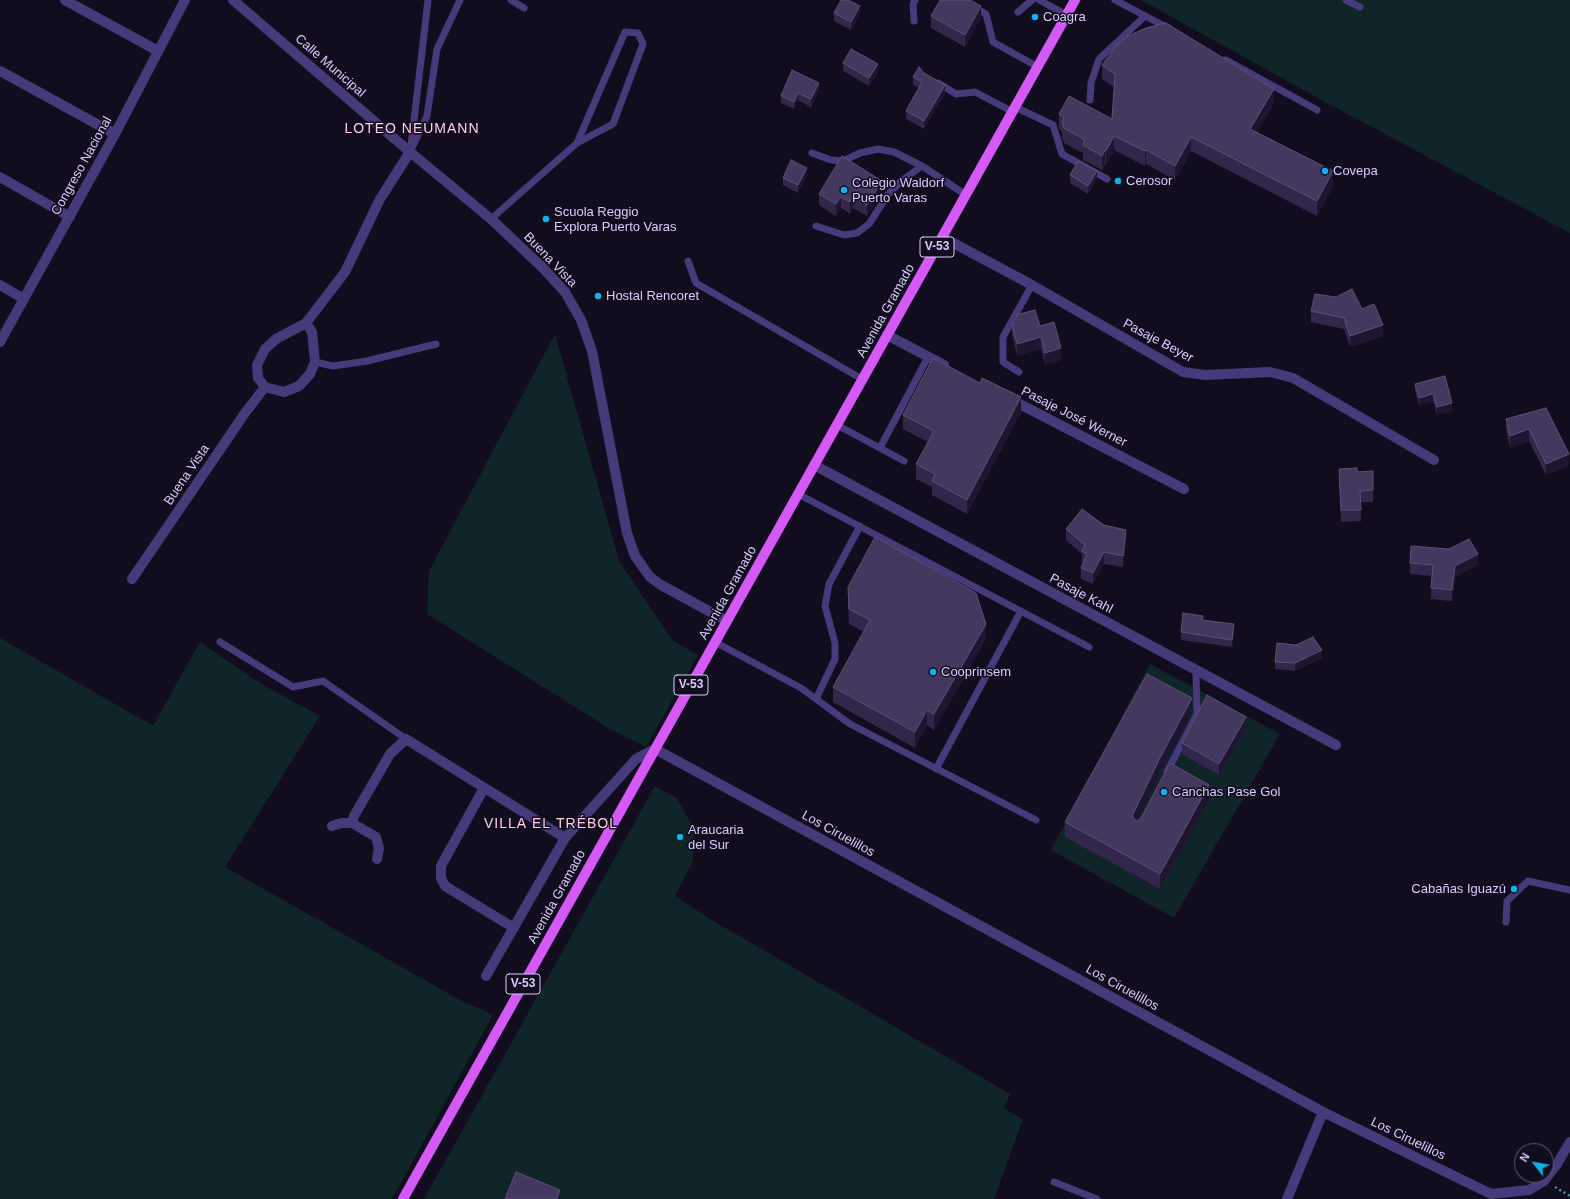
<!DOCTYPE html>
<meta charset="utf-8">
<style>
body{margin:0}
#map{position:relative;width:1570px;height:1199px;overflow:hidden;background:#120d1e;font-family:Helvetica,sans-serif}
canvas{display:block}
.north{position:absolute;left:1514px;top:1143px;width:40px;height:40px;box-sizing:border-box;background:#120d1e;border:1px solid #625977;border-radius:50%;rotate:301deg;font-size:11px;font-weight:700;line-height:16px;text-align:center;color:#d9ccfd}
.north::after{content:'';display:block;margin:auto;width:14px;height:18px;background:#0bb3ea;clip-path:polygon(50% 0,100% 100%,50% 72%,0 100%)}
</style>
<div id="map">
<canvas width="1570" height="1199"></canvas>
<div class="north">N</div>
</div>
<script>
const context = document.querySelector('canvas').getContext('2d');
context.lineJoin = 'round';
function fillPath(path, color) {
  context.fillStyle = color;
  context.fill(path, 'evenodd');
}
function poly(rows) {
  const path = new Path2D();
  for (const r of rows) {
    path.moveTo(r[0], r[1]);
    for (let i = 2; i < r.length; i += 2) path.lineTo(r[i], r[i + 1]);
  }
  return path;
}
function stroke(path, color, width, dash) {
  context.strokeStyle = color;
  context.lineWidth = width;
  context.lineCap = dash ? 'butt' : 'round';
  context.setLineDash(dash || []);
  context.stroke(path);
}
function drawText(font, color, halo, rows, align = 'center') {
  context.font = font + ' Helvetica,sans-serif';
  context.lineWidth = 3;
  context.setLineDash([]);
  context.textBaseline = 'middle';
  context.strokeStyle = halo;
  context.fillStyle = color;
  for (const [text, x, y, turn = 0] of rows) {
    context.save();
    context.translate(x, y);
    context.rotate((+turn || 0) * Math.PI / 180);
    context.textAlign = isNaN(turn) ? turn : align;
    if (halo) context.strokeText(text, 0, 0);
    context.fillText(text, 0, 0);
    context.restore();
  }
}
const green = poly([
 [1141,0,1570,0,1570,233,1327,103],
 [555,334,619,561,672,640,698,655,646,747,610,729,427,614,429,571],
 [0,638,153,726,200,642,258,682,320,716,225,867,460,1000,493,1015,392,1199,0,1199],
 [1150,664,1280,734,1174,918,1051,850],
 [655,786,677,798,694,829,693,861,675,896,710,919,1010,1094,1004,1109,1023,1119,994,1199,424,1199]
]);
const path = poly([
 [1555,1187,1570,1196]
]);
const lane = poly([
 [511,0,524,8],
 [960,0,986,14,993,42,1038,67],
 [1039,0,1067,15],
 [1115,0,1168,28],
 [1346,0,1360,7],
 [1018,12,1032,0],
 [914,21,913,4,915,0],
 [1226,60,1317,110],
 [938,83,956,94,975,92,1013,112],
 [1090,100,1091,83,1099,59,1145,16],
 [1015,107,1053,125,1062,154,1107,179],
 [411,146,428,0],
 [410,152,427,116,437,49,460,0],
 [812,153,831,160,843,161,860,153,878,149,894,152,922,166,966,195],
 [491,219,577,143,613,124,643,44,638,33,625,32,577,143],
 [816,226,844,235,857,233,869,224,887,196,901,181,922,166],
 [688,261,696,283,862,379],
 [315,362,333,366,367,361,436,344],
 [1019,372,1003,362,1003,337,1032,285],
 [837,425,904,461],
 [880,448,928,357],
 [798,494,1089,647],
 [220,642,293,687,323,681,406,739],
 [715,642,801,688,850,724,1036,820],
 [816,699,835,659,835,643,825,606,829,584,860,526],
 [936,769,1021,611],
 [1167,772,1197,714,1196,671],
 [1506,922,1507,901,1528,881,1570,890],
 [1054,1182,1097,1199]
]);
const street = poly([
 [65,0,158,51],
 [233,0,410,152,491,219,543,268,565,292,581,320,592,351,627,533,635,556,650,577,661,585,727,621],
 [0,71,115,134],
 [0,177,70,217],
 [942,237,1032,285,1183,372,1205,375,1270,372,1293,378,1434,460],
 [0,285,24,299],
 [306,323,312,332,315,362,310,374,299,386,284,392,265,387,258,378,257,365,265,349,276,339,306,323,345,272,380,199,410,152],
 [887,335,944,365],
 [0,342,115,134,185,0],
 [1010,399,1184,489],
 [814,465,1336,745],
 [132,579,245,413,265,387],
 [484,788,441,866,441,878,445,886,514,928],
 [352,823,354,816,390,754,406,739,565,838],
 [332,826,342,823,352,823,376,837,379,848,377,859],
 [486,976,565,838,636,759,655,749,1323,1112,1491,1194,1529,1190,1544,1181,1557,1164,1570,1142],
 [1287,1199,1323,1112]
]);
const primary = poly([
 [403,1199,1075,0]
]);
const wall = poly([
 [834,13,860,14,851,30,834,21],
 [931,16,981,17,965,47,931,28],
 [843,63,878,72,869,86,843,71],
 [1102,65,1274,103,1257,132,1333,186,1317,216,1191,151,1175,180,1146,164,1145,166,1114,150,1106,165,1105,165,1102,170,1083,160,1083,153,1064,143,1062,137,1062,131,1059,129,1059,114,1112,119,1114,87,1102,79],
 [792,70,819,90,811,107,798,100,794,109,781,103,781,96],
 [924,73,945,93,924,129,906,119,906,111,919,88,913,85,913,77],
 [807,175,798,193,783,185,783,178],
 [1070,175,1097,179,1088,194,1070,183],
 [882,192,867,216,853,208,850,214,841,208,836,216,819,205,819,194],
 [1362,309,1383,336,1350,347,1344,329,1311,322,1311,311],
 [1016,315,1040,326,1061,360,1045,364,1041,349,1017,355,1012,335,1012,324,1016,323],
 [1445,376,1452,411,1437,415,1433,401,1419,405,1415,391,1415,384],
 [1546,408,1569,465,1546,475,1529,441,1510,448,1506,430,1506,419],
 [1021,412,967,514,932,495,932,487,916,479,916,464,928,442,903,429,903,415],
 [1339,469,1357,472,1373,490,1373,502,1360,502,1361,521,1341,522],
 [1066,529,1126,542,1123,567,1104,564,1093,584,1081,579,1081,568,1083,563,1082,562,1082,554,1066,540],
 [1410,563,1478,565,1455,577,1452,601,1431,599,1432,576,1410,574],
 [848,587,986,639,934,730,927,725,915,748,833,702,833,687,864,632,849,624,848,602],
 [1203,620,1234,632,1232,647,1181,640,1181,632],
 [1322,658,1295,671,1275,669,1275,662],
 [1192,714,1160,773,1136,821,1209,800,1160,889,1065,837,1065,822],
 [1246,728,1219,775,1182,754,1182,743]
]);
const shadedWall = poly([
 [860,6,860,14,851,30,851,22],
 [981,6,981,17,965,47,965,35],
 [878,64,878,72,869,86,869,78],
 [819,83,819,90,811,107,811,99],
 [945,85,945,93,924,129,924,121],
 [1274,89,1274,103,1250,143,1250,129],
 [798,93,798,100,794,109,794,102],
 [1114,136,1114,150,1106,165,1106,151],
 [1191,137,1191,151,1175,180,1175,166],
 [1105,150,1105,165,1102,170,1102,156],
 [1146,150,1146,164,1145,166,1145,151],
 [807,168,807,175,798,193,798,185],
 [1097,171,1097,179,1088,194,1088,186],
 [1333,171,1333,186,1317,216,1317,201],
 [882,181,882,192,867,216,867,205],
 [853,196,853,208,850,214,850,202],
 [841,197,841,208,836,216,836,204],
 [1383,325,1383,336,1350,347,1350,336],
 [1041,337,1041,349,1017,355,1017,344],
 [1061,348,1061,360,1045,364,1045,353],
 [1433,394,1433,401,1419,405,1419,398],
 [1021,397,1021,412,967,514,967,500],
 [1452,403,1452,411,1437,415,1437,407],
 [1529,429,1529,441,1510,448,1510,436],
 [1569,454,1569,465,1546,475,1546,464],
 [1126,530,1126,542,1123,567,1123,556],
 [1104,552,1104,564,1093,584,1093,573],
 [1478,554,1478,565,1455,577,1452,601,1452,590,1455,566],
 [986,624,986,639,934,730,934,714],
 [1234,624,1234,632,1232,647,1232,640],
 [1322,650,1322,658,1295,671,1295,663],
 [1192,698,1192,714,1160,773,1133,829,1133,814,1160,758],
 [927,710,927,725,915,748,915,732],
 [1246,717,1246,728,1219,775,1219,764],
 [1209,785,1209,800,1160,889,1160,874],
 [560,1190,560,1199,557,1199]
]);
const building = poly([
 [841,0,848,0,860,6,851,22,834,13,841,0],
 [940,0,970,0,981,6,965,35,931,16,940,0],
 [1166,23,1274,89,1250,129,1333,171,1317,201,1191,137,1175,166,1146,150,1145,151,1114,136,1106,151,1105,150,1102,156,1083,145,1085,140,1064,128,1062,122,1064,118,1059,114,1069,96,1112,119,1115,74,1102,65,1117,45,1128,36,1146,28,1166,23],
 [851,49,878,64,869,78,843,63,851,49],
 [919,67,924,73,945,85,924,121,906,111,922,82,913,77,919,67],
 [792,70,819,83,811,99,798,93,794,102,781,96,792,70],
 [842,156,882,181,867,205,853,196,850,202,841,197,836,204,819,194,842,156],
 [791,160,807,168,798,185,783,178,791,160],
 [1078,161,1097,171,1088,186,1070,175,1078,161],
 [1352,289,1362,309,1374,304,1383,325,1350,336,1344,318,1311,311,1315,294,1336,297,1352,289],
 [1035,310,1040,326,1054,322,1061,348,1045,353,1041,337,1017,344,1012,324,1018,322,1016,315,1035,310],
 [933,358,980,383,982,378,1021,397,967,500,932,481,935,474,916,464,934,431,903,415,933,358],
 [1445,376,1452,403,1437,407,1433,394,1419,398,1415,384,1445,376],
 [1546,408,1569,454,1546,464,1529,429,1510,436,1506,419,1546,408],
 [1357,468,1357,472,1373,471,1373,490,1360,491,1361,510,1341,510,1339,469,1357,468],
 [1082,509,1104,525,1126,530,1123,556,1104,552,1093,573,1081,568,1087,554,1082,551,1085,545,1066,529,1082,509],
 [875,537,976,593,986,624,934,714,927,710,915,732,833,687,870,620,849,609,848,587,875,537],
 [1469,539,1478,554,1455,566,1452,590,1431,588,1433,565,1410,563,1411,546,1449,549,1469,539],
 [1183,613,1203,616,1202,620,1234,624,1232,640,1181,632,1183,613],
 [1313,637,1322,650,1295,663,1275,662,1277,643,1296,645,1313,637],
 [1147,674,1192,698,1160,758,1133,814,1133,818,1137,821,1141,818,1170,763,1209,785,1160,874,1065,822,1147,674],
 [1207,695,1246,717,1219,764,1182,743,1207,695],
 [516,1172,560,1190,557,1199,505,1199,516,1172]
]);
const markers = [
 [1035,17,4,"#0bb3ea"],
 [1325,171,4,"#0bb3ea"],
 [1118,181,4,"#0bb3ea"],
 [844,190,4,"#0bb3ea"],
 [546,219,4,"#0bb3ea"],
 [598,296,4,"#0bb3ea"],
 [933,672,4,"#0bb3ea"],
 [1164,792,4,"#0bb3ea"],
 [680,837,4,"#0bb3ea"],
 [1514,889,4,"#0bb3ea"]
];
const shields = [
 [937,247,34],
 [691,685,34],
 [523,984,34]
];
const shieldNames = [
 ["V-53",937,247],
 ["V-53",691,685],
 ["V-53",523,984]
];
const poiNames = [
 ["Coagra",1043,17],
 ["Covepa",1333,171],
 ["Cerosor",1126,181],
 ["Colegio Waldorf",852,183],
 ["Puerto Varas",852,198],
 ["Scuola Reggio",554,212],
 ["Explora Puerto Varas",554,227],
 ["Hostal Rencoret",606,296],
 ["Cooprinsem",941,672],
 ["Canchas Pase Gol",1172,792],
 ["Araucaria",688,830],
 ["del Sur",688,845],
 ["Cabañas Iguazú",1506,889,"right"]
];
const streetNames = [
 ["Calle Municipal",330,66,41],
 ["Congreso Nacional",82,166,-61],
 ["Buena Vista",550,260,46],
 ["Avenida Gramado",886,311,-61],
 ["Pasaje Beyer",1158,341,28],
 ["Pasaje José Werner",1074,417,27],
 ["Buena Vista",187,475,-56],
 ["Avenida Gramado",728,593,-61],
 ["Pasaje Kahl",1081,594,28],
 ["Los Ciruelillos",838,834,29],
 ["Avenida Gramado",557,897,-61],
 ["Los Ciruelillos",1122,988,29],
 ["Los Ciruelillos",1408,1139,26]
];
const neighbourhoodNames = [
 ["LOTEO NEUMANN",412,129],
 ["VILLA EL TRÉBOL",551,824]
];
fillPath(green, '#102528');
stroke(path, '#33a0aa', 2.5, [2, 3]);
stroke(lane, '#463a7b', 7);
stroke(street, '#463a7b', 10);
stroke(primary, '#d459f7', 10);
fillPath(wall, '#33264b');
fillPath(shadedWall, '#1f1531');
fillPath(building, '#45385e');
stroke(building, '#5c4f77', 1);
for (const [x, y, r, color] of markers) {
  const dot = new Path2D();
  dot.arc(x, y, r, 0, 2 * Math.PI);
  context.fillStyle = color;
  context.fill(dot);
  stroke(dot, '#120d1e', 1.5);
}
for (const [x, y, w] of shields) {
  const box = new Path2D();
  box.roundRect(x - w / 2, y - 10, w, 20, 3);
  context.fillStyle = '#120d1e';
  context.fill(box);
  stroke(box, '#d9ccfd', 1);
}
drawText('bold 12px', '#d9ccfd', null, shieldNames);
drawText('13px', '#d9ccfd', '#120d1e', poiNames, 'left');
drawText('13px', '#d9ccfd', '#120d1e', streetNames);
context.letterSpacing = '1px';
drawText('14px', '#fdcee5', '#120d1e', neighbourhoodNames);
context.letterSpacing = '0px';
</script>
